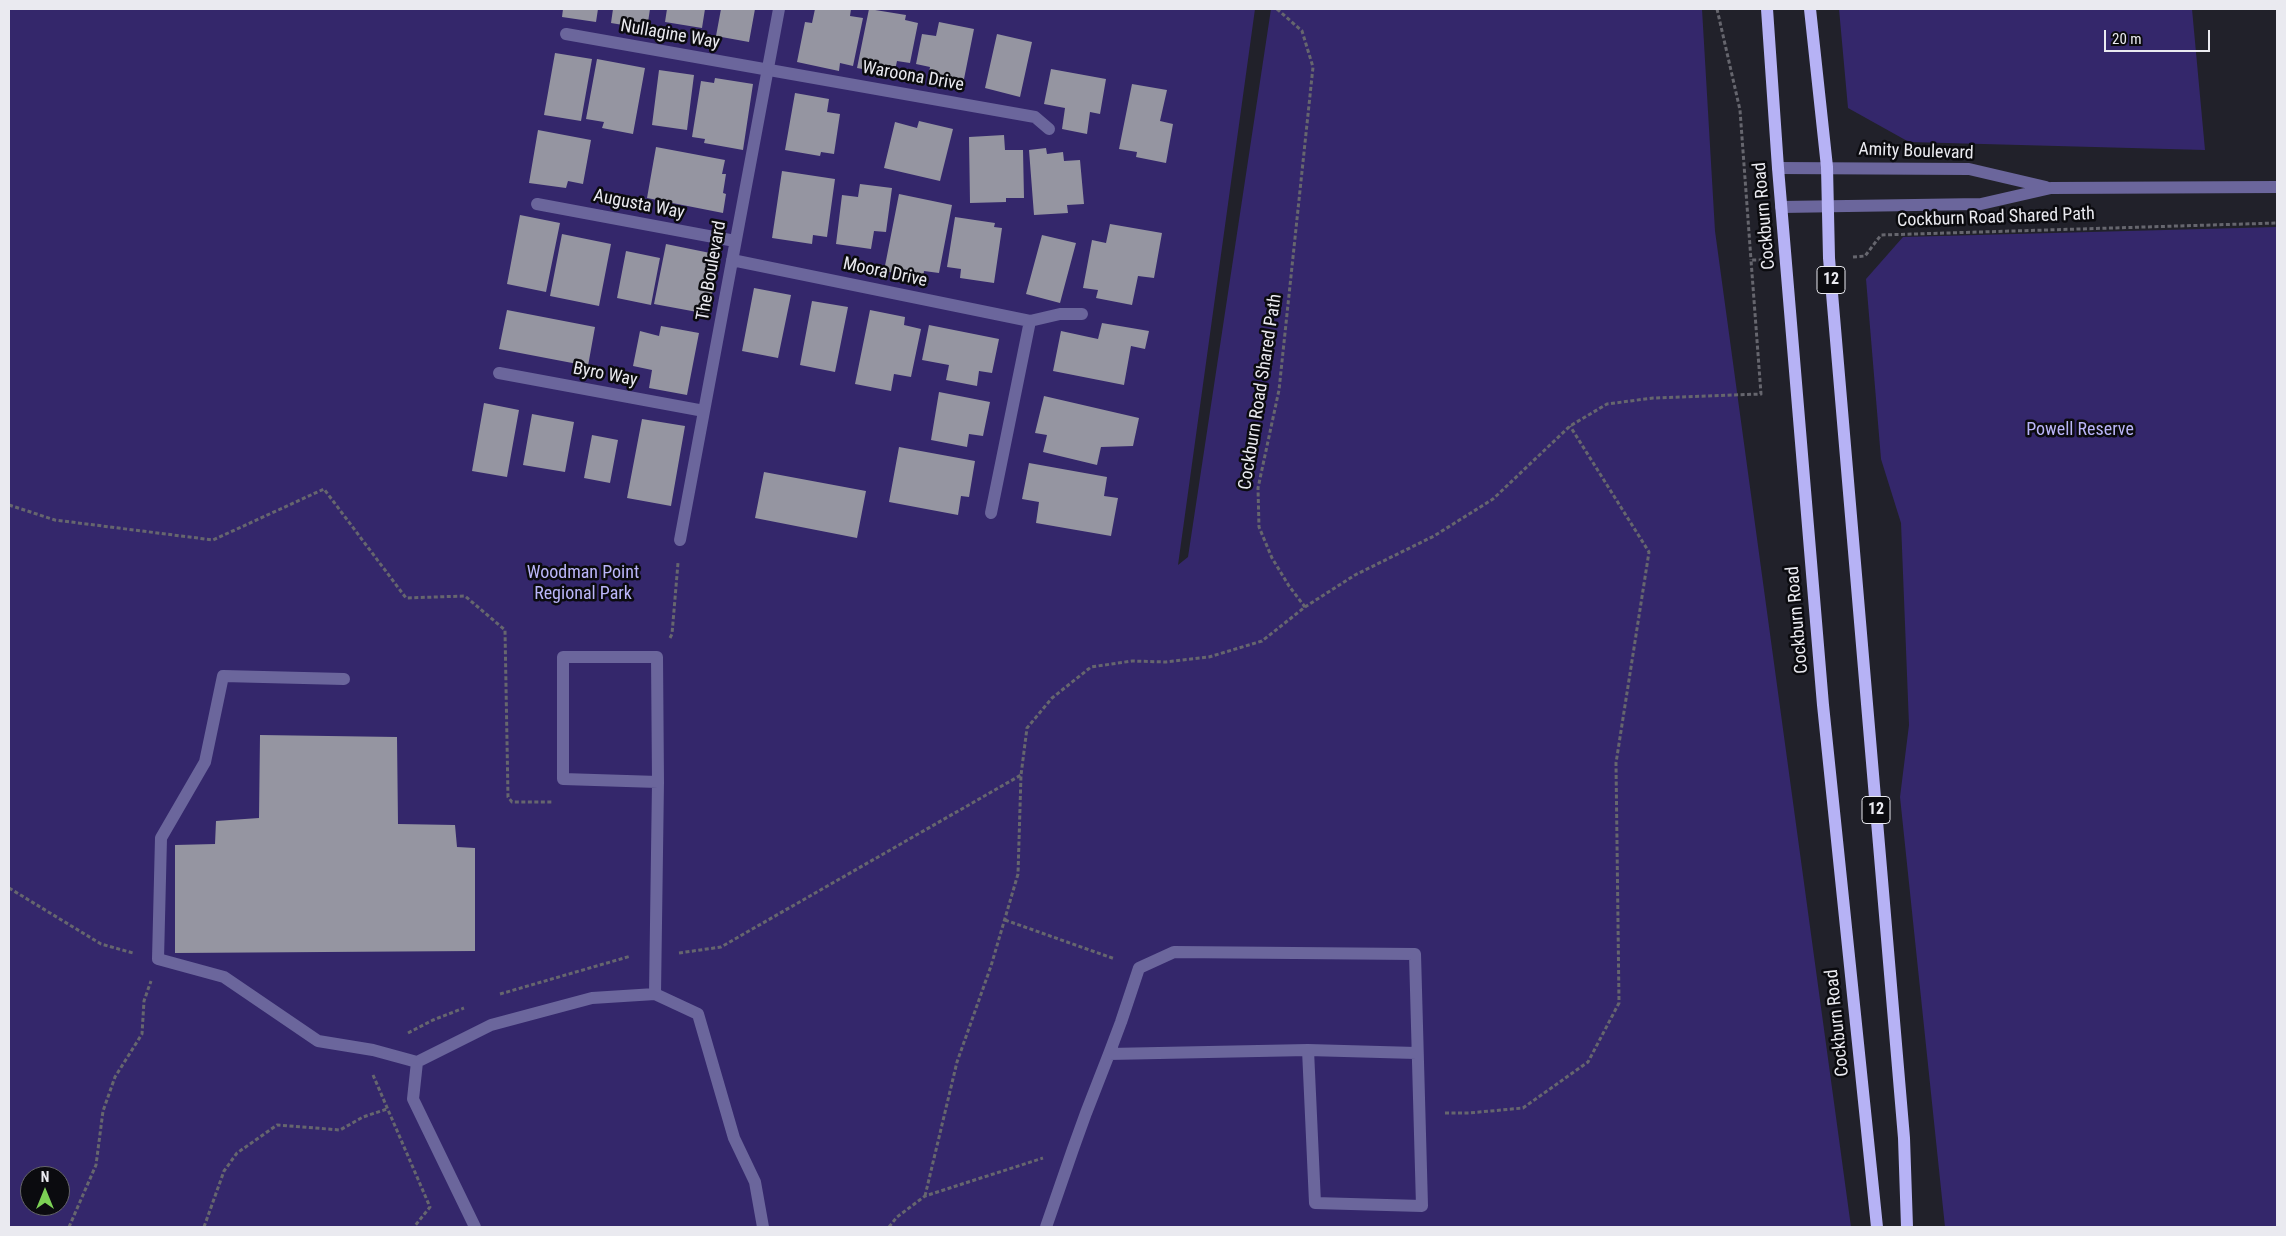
<!DOCTYPE html>
<style>
body{margin:0}
#map{position:relative;width:2286px;height:1236px;overflow:hidden;background:#21212a;font-family:"Roboto Condensed",sans-serif}
canvas{display:block}
.frame{position:absolute;inset:0;border:10px solid #eaeaf0;pointer-events:none}
.north{position:absolute;left:20px;top:1166px;width:50px;height:50px;box-sizing:border-box;background:#0b0b0f;border:1px solid #646469;border-radius:50%;rotate:0deg;font-size:14px;font-weight:700;line-height:20px;text-align:center;color:#eaeaf0}
.north::after{content:'';display:block;margin:auto;width:18px;height:22px;background:#7cd155;clip-path:polygon(50% 0,100% 100%,50% 72%,0 100%)}
.scale{position:absolute;left:2104px;top:30px;width:106px;height:22px;box-sizing:border-box;border:2px solid #eaeaf0;border-top:0;padding-left:6px;font-size:15px;line-height:18px;white-space:nowrap;color:#eaeaf0;-webkit-text-stroke:4px #0b0b0f;paint-order:stroke}
</style>
<div id="map">
<canvas width="2286" height="1236"></canvas>
<div class="frame"></div>
<div class="north">N</div>
<div class="scale">20 m</div>
</div>
<script>
const context = document.querySelector('canvas').getContext('2d');
context.lineJoin = 'round';
function fillPath(path, color) {
  context.fillStyle = color;
  context.fill(path, 'evenodd');
}
function poly(rows) {
  const path = new Path2D();
  for (const r of rows) {
    path.moveTo(r[0], r[1]);
    for (let i = 2; i < r.length; i += 2) path.lineTo(r[i], r[i + 1]);
  }
  return path;
}
function stroke(path, color, width, dash) {
  context.strokeStyle = color;
  context.lineWidth = width;
  context.lineCap = dash ? 'butt' : 'round';
  context.setLineDash(dash || []);
  context.stroke(path);
}
function drawText(font, color, halo, rows, align = 'center') {
  context.font = font + ' "Roboto Condensed",sans-serif';
  context.lineWidth = 5;
  context.setLineDash([]);
  context.textBaseline = 'middle';
  context.strokeStyle = halo;
  context.fillStyle = color;
  for (const [text, x, y, turn = 0] of rows) {
    context.save();
    context.translate(x, y);
    context.rotate((+turn || 0) * Math.PI / 180);
    context.textAlign = isNaN(turn) ? turn : align;
    if (halo) context.strokeText(text, 0, 0);
    context.fillText(text, 0, 0);
    context.restore();
  }
}
const green = poly([
 [9,9,1255,9,1178,565,1188,557,1271,9,1702,9,1715,231,1851,1227,9,1227],
 [30,1176,60,1176,60,1206,30,1206],
 [1839,9,2192,9,2205,150,1909,142,1848,108],
 [2277,227,2277,1227,1945,1227,1900,797,1909,725,1901,523,1881,459,1866,279,1903,237]
]);
const building = poly([
 [563,9,598,9,596,22,562,17],
 [613,9,650,9,647,29,611,23],
 [667,9,705,9,702,28,665,22],
 [721,9,755,9,749,42,716,36],
 [815,9,851,9,850,16,863,18,853,66,840,63,839,71,797,62,805,22,812,23],
 [869,9,906,15,905,20,918,23,910,63,897,61,894,75,857,68],
 [939,22,974,29,962,89,927,82,930,67,916,64,922,34,936,36],
 [997,34,1032,42,1020,97,985,88],
 [555,53,592,59,581,121,544,115],
 [597,59,645,68,633,134,602,128,604,122,586,119],
 [1051,69,1106,79,1100,114,1090,112,1087,134,1062,129,1065,108,1044,104],
 [659,70,694,75,687,130,652,125],
 [715,78,753,84,743,150,704,143,705,139,692,137,701,81,714,83],
 [1132,84,1167,90,1160,121,1173,124,1166,163,1136,157,1137,152,1119,149],
 [795,93,829,99,827,112,840,114,834,154,821,152,820,156,785,150],
 [919,121,953,129,940,181,884,168,895,122,917,128],
 [538,130,591,140,583,184,568,181,566,188,529,183],
 [1004,135,1005,150,1023,150,1024,198,1006,198,1006,202,970,203,969,137],
 [656,147,725,160,722,174,726,174,723,193,726,194,723,213,647,198],
 [1046,148,1047,154,1063,152,1064,161,1080,160,1084,204,1067,205,1068,213,1034,215,1029,150],
 [782,171,835,179,827,237,813,235,812,244,772,238],
 [860,184,892,188,886,232,874,231,871,249,836,244,842,195,858,197],
 [899,194,952,205,939,273,924,271,923,279,884,271],
 [520,215,560,223,546,292,507,284],
 [955,217,995,223,994,227,1002,228,994,283,960,278,961,269,947,267],
 [1110,224,1162,233,1154,278,1138,276,1132,305,1096,298,1098,290,1083,288,1092,240,1106,243],
 [562,234,611,244,599,306,550,296],
 [1042,235,1076,243,1060,303,1026,294],
 [666,244,720,255,708,314,654,304],
 [626,251,660,258,651,305,617,298],
 [754,288,791,295,778,358,742,351],
 [812,301,848,307,835,372,800,365],
 [507,310,595,327,588,366,499,349],
 [870,310,905,317,904,325,921,329,911,377,894,374,891,391,855,384],
 [1102,323,1149,331,1145,349,1131,346,1124,385,1053,371,1061,331,1098,339],
 [929,325,999,339,992,373,979,371,977,386,946,380,949,365,922,360],
 [661,326,699,333,687,395,649,388,652,370,633,366,640,331,659,336],
 [939,392,990,402,983,436,969,434,967,447,931,440],
 [1044,396,1139,418,1133,446,1101,447,1097,465,1043,452,1047,435,1035,433],
 [484,403,519,410,507,477,472,471],
 [532,414,574,422,565,472,523,465],
 [642,419,685,426,671,506,627,498],
 [592,435,618,440,610,483,584,478],
 [899,447,975,461,969,497,961,496,958,515,889,502],
 [1029,463,1107,477,1104,496,1118,498,1111,536,1036,523,1039,502,1022,499],
 [764,472,866,491,857,538,755,518],
 [260,735,397,737,398,824,455,825,457,847,475,848,475,951,175,953,175,845,215,844,216,821,259,818]
]);
const path = poly([
 [1277,9,1302,31,1313,67,1279,390,1258,488,1259,527,1272,558,1289,586,1305,607],
 [1717,9,1740,110,1751,260],
 [1853,257,1865,256,1881,235,2277,223],
 [9,505,55,520,213,540,324,489,406,598,465,596,505,630,508,797,512,802,552,802],
 [670,638,672,634,678,563],
 [9,888,101,944,133,953],
 [1005,920,1115,959],
 [679,953,721,947,1021,775],
 [500,994,631,956],
 [408,1033,433,1020,464,1008],
 [373,1075,430,1207,414,1227],
 [1445,1113,1469,1113,1523,1108,1588,1062,1619,1003,1616,763,1649,552,1570,426],
 [925,1196,957,1062,991,966,1018,874,1021,775,1027,728,1052,698,1091,667,1132,661,1166,662,1209,657,1262,641,1305,607,1355,575,1434,536,1493,499,1570,426,1607,404,1653,398,1761,394,1751,260,1762,260],
 [69,1227,96,1165,103,1111,115,1077,142,1034,144,1001,151,981],
 [204,1227,224,1171,237,1153,277,1125,340,1130,363,1117,387,1109],
 [889,1227,897,1217,925,1196,1043,1158]
]);
const minor = poly([
 [566,34,1035,117,1049,129],
 [1778,168,1969,169,2046,187],
 [537,204,735,241],
 [1781,207,1981,204,2051,188,2277,187],
 [732,260,1030,321,991,513],
 [1030,321,1060,314,1082,314],
 [499,373,704,411],
 [680,540,779,9],
 [344,679,223,676,205,762,161,838,158,959,224,977,318,1041,373,1050,417,1062],
 [655,994,658,782,657,657,563,657,563,779,658,782],
 [1308,1050,1416,1053],
 [475,1227,413,1099,417,1062,491,1025,592,998,655,994,698,1014,734,1138,755,1182,763,1227],
 [1046,1227,1073,1149,1086,1113,1109,1054,1121,1022,1139,968,1174,952,1415,954,1422,1206,1315,1203,1308,1050,1109,1054]
]);
const major = poly([
 [1767,9,1778,168,1823,705,1877,1227],
 [1810,9,1827,167,1829,258,1904,1138,1907,1227]
]);
const shields = [
 [1831,280,28],
 [1876,810,28]
];
const shieldNames = [
 ["12",1831,280],
 ["12",1876,810]
];
const streetNames = [
 ["Nullagine Way",670,35,10],
 ["Waroona Drive",913,77,10],
 ["Amity Boulevard",1916,152,2],
 ["Augusta Way",639,205,11],
 ["Cockburn Road",1765,216,-95],
 ["Cockburn Road Shared Path",1996,218,-2],
 ["The Boulevard",712,271,-80],
 ["Moora Drive",885,273,12],
 ["Byro Way",605,375,11],
 ["Cockburn Road Shared Path",1261,392,-81],
 ["Cockburn Road",1798,620,-95],
 ["Cockburn Road",1838,1023,-96]
];
const parkNames = [
 ["Powell Reserve",2080,430],
 ["Woodman Point",583,573],
 ["Regional Park",583,594]
];
fillPath(green, '#34276b');
fillPath(building, '#9595a1');
stroke(path, '#66666e', 3, [4, 2.5]);
stroke(minor, '#6b669c', 12);
stroke(major, '#b6b2f5', 12);
for (const [x, y, w] of shields) {
  const box = new Path2D();
  box.roundRect(x - w / 2, y - 13.5, w, 27, 4);
  context.fillStyle = '#0b0b0f';
  context.fill(box);
  stroke(box, '#eaeaf0', 1);
}
drawText('bold 16px', '#eaeaf0', null, shieldNames);
drawText('18px', '#eaeaf0', '#0b0b0f', streetNames);
drawText('18px', '#bbb6f9', '#0b0b0f', parkNames);
</script>
